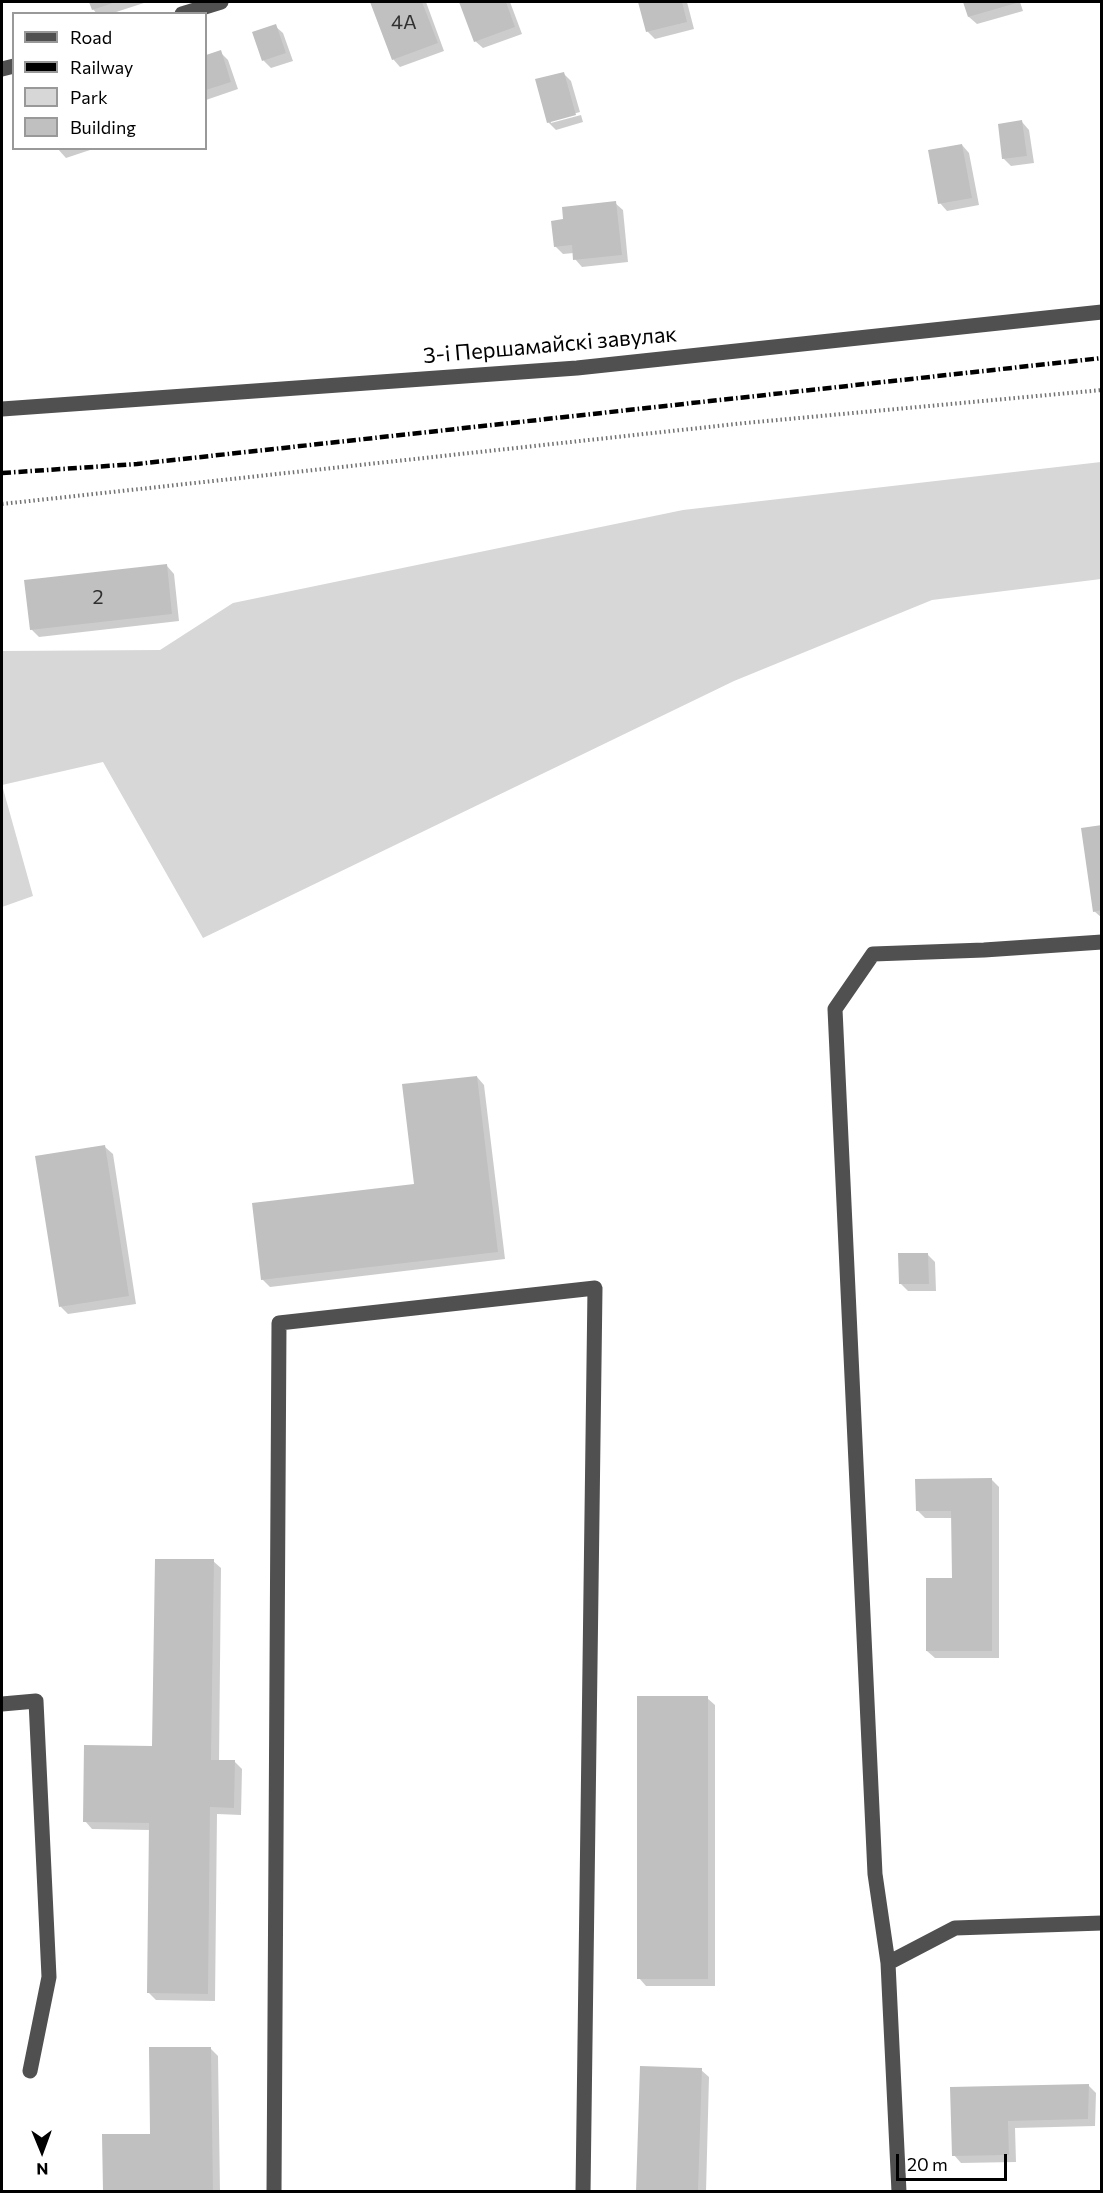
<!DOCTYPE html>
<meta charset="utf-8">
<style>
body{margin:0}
#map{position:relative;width:1103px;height:2193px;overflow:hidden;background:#fff;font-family:Commissioner,sans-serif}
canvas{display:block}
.frame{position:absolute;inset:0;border:3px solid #000;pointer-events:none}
.legend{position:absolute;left:12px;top:12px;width:195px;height:138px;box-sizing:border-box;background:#fff;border:2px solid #999;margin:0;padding:8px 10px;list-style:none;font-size:18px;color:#000}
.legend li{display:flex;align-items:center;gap:12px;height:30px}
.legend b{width:30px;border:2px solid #999}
.north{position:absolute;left:12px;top:2121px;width:60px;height:60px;-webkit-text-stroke:4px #fff;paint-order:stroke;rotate:179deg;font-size:16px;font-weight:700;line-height:24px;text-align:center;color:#000}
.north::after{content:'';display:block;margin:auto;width:21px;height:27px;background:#000;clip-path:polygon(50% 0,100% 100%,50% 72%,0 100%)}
.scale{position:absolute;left:896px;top:2154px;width:111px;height:27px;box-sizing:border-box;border:3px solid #000;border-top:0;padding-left:8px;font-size:18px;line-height:21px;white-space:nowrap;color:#000;-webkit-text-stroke:4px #fff;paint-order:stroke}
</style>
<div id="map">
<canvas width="1103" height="2193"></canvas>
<div class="frame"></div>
<ul class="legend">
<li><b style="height:8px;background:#505050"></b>Road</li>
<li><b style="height:8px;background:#000"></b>Railway</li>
<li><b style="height:16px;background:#d7d7d7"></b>Park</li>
<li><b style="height:16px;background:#c0c0c0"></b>Building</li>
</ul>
<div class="north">N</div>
<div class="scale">20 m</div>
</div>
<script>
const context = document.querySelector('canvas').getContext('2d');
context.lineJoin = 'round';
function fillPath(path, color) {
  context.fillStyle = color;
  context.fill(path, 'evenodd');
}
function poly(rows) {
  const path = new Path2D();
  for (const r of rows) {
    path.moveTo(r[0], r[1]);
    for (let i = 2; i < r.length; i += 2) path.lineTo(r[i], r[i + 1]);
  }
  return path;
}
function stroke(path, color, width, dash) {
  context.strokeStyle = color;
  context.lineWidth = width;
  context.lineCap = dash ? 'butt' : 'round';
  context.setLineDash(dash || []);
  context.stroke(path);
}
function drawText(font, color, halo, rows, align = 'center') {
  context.font = font + ' Commissioner,sans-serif';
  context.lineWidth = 4.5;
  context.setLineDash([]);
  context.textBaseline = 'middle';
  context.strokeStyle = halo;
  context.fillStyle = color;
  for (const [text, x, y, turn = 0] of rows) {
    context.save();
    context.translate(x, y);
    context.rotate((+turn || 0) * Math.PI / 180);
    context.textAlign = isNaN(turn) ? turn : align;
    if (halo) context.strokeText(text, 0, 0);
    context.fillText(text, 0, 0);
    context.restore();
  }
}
const green = poly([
 [1101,462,1101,579,932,600,734,681,203,938,103,762,2,785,33,896,2,907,2,651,160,650,233,603,683,510]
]);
const shadow = poly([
 [91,2,147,2,110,14,97,14,93,9],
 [372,2,426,2,444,51,400,67,393,59],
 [461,2,510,2,522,34,483,48,475,41],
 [640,2,687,2,694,29,655,39,647,31],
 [965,2,1020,2,1023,11,977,24,969,17],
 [275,26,283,33,293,61,271,68,264,61,254,33],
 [220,52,228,60,238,89,206,100,206,57],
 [563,73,571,81,580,112,551,120,551,123,581,115,583,122,556,130,548,122],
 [1022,122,1029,130,1034,163,1011,166,1003,158],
 [962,145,969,153,979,205,947,211,940,203],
 [57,148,96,148,66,158],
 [615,203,623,210,628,262,582,267,575,259,574,253,563,254,555,246,565,221],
 [167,566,174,574,179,621,39,637,31,629],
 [1102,826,1102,918,1094,911],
 [477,1077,484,1085,505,1259,270,1287,262,1279,415,1185],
 [105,1147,113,1154,136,1304,68,1314,61,1307],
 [927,1254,935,1262,936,1291,908,1291,900,1283],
 [991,1479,999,1487,999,1658,935,1658,927,1651,953,1580,953,1518,925,1518,917,1510],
 [213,1561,221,1568,219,1761,234,1761,242,1769,241,1815,217,1814,215,2001,156,2000,149,1993,150,1830,92,1829,85,1821,154,1747],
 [707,1698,715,1705,715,1986,646,1986,639,1978],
 [210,2048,218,2056,220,2192,104,2192,152,2135],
 [701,2070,709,2077,706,2192,637,2192],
 [1088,2085,1096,2093,1095,2126,1015,2128,1016,2162,961,2163,954,2155,952,2088]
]);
const building = poly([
 [89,2,116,2,92,10],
 [370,2,422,2,438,43,392,60],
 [459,2,506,2,515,27,474,42],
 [638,2,682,2,687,22,646,32],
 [963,2,1020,2,968,17],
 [276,24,286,53,262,61,252,32],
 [221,50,231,82,206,90,206,55],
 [564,72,576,115,547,123,535,79],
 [1022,120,1027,156,1002,159,998,124],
 [962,144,972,198,938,204,928,150],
 [616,201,622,255,573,260,572,245,554,247,551,221,563,219,562,207],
 [167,564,172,614,30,630,24,580],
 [1102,825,1102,910,1093,912,1081,828],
 [477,1076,498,1252,261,1280,252,1203,414,1184,402,1084],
 [105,1145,129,1296,59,1307,35,1156],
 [898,1253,928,1253,929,1284,899,1284],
 [992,1478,992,1651,926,1651,926,1578,952,1578,951,1511,916,1511,915,1479],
 [155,1559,214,1559,211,1760,235,1760,234,1808,210,1807,208,1994,147,1993,149,1823,83,1822,84,1745,152,1746],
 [637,1696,708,1696,708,1979,637,1979],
 [149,2047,211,2047,213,2192,103,2192,102,2134,150,2134],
 [640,2066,702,2068,698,2192,636,2192],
 [1089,2084,1088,2119,1008,2121,1009,2155,952,2156,950,2087]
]);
const path = poly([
 [2,504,745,423,1102,390]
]);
const minor = poly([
 [182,14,221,2],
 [2,69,14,66],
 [2,409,577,368,1102,312],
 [2,1704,36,1701,49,1977,30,2071],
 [888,1963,875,1874,835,1009,873,954,984,950,1102,942],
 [274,2192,279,1323,595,1288,583,2192],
 [899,2192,888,1963,955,1928,1102,1923]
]);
const rail = poly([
 [2,473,137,464,1102,358]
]);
const numberNames = [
 ["4А",404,22],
 ["2",98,597]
];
const streetNames = [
 ["3-і Першамайскі завулак",550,345,-5]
];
fillPath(green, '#d7d7d7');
fillPath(shadow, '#0003');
fillPath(building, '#c0c0c0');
stroke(path, '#727272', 4, [1.5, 3]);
stroke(minor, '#505050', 15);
stroke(rail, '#000', 4.5, [9, 3, 1.5, 3]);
drawText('20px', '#303030', null, numberNames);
drawText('22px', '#000', '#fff', streetNames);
</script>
